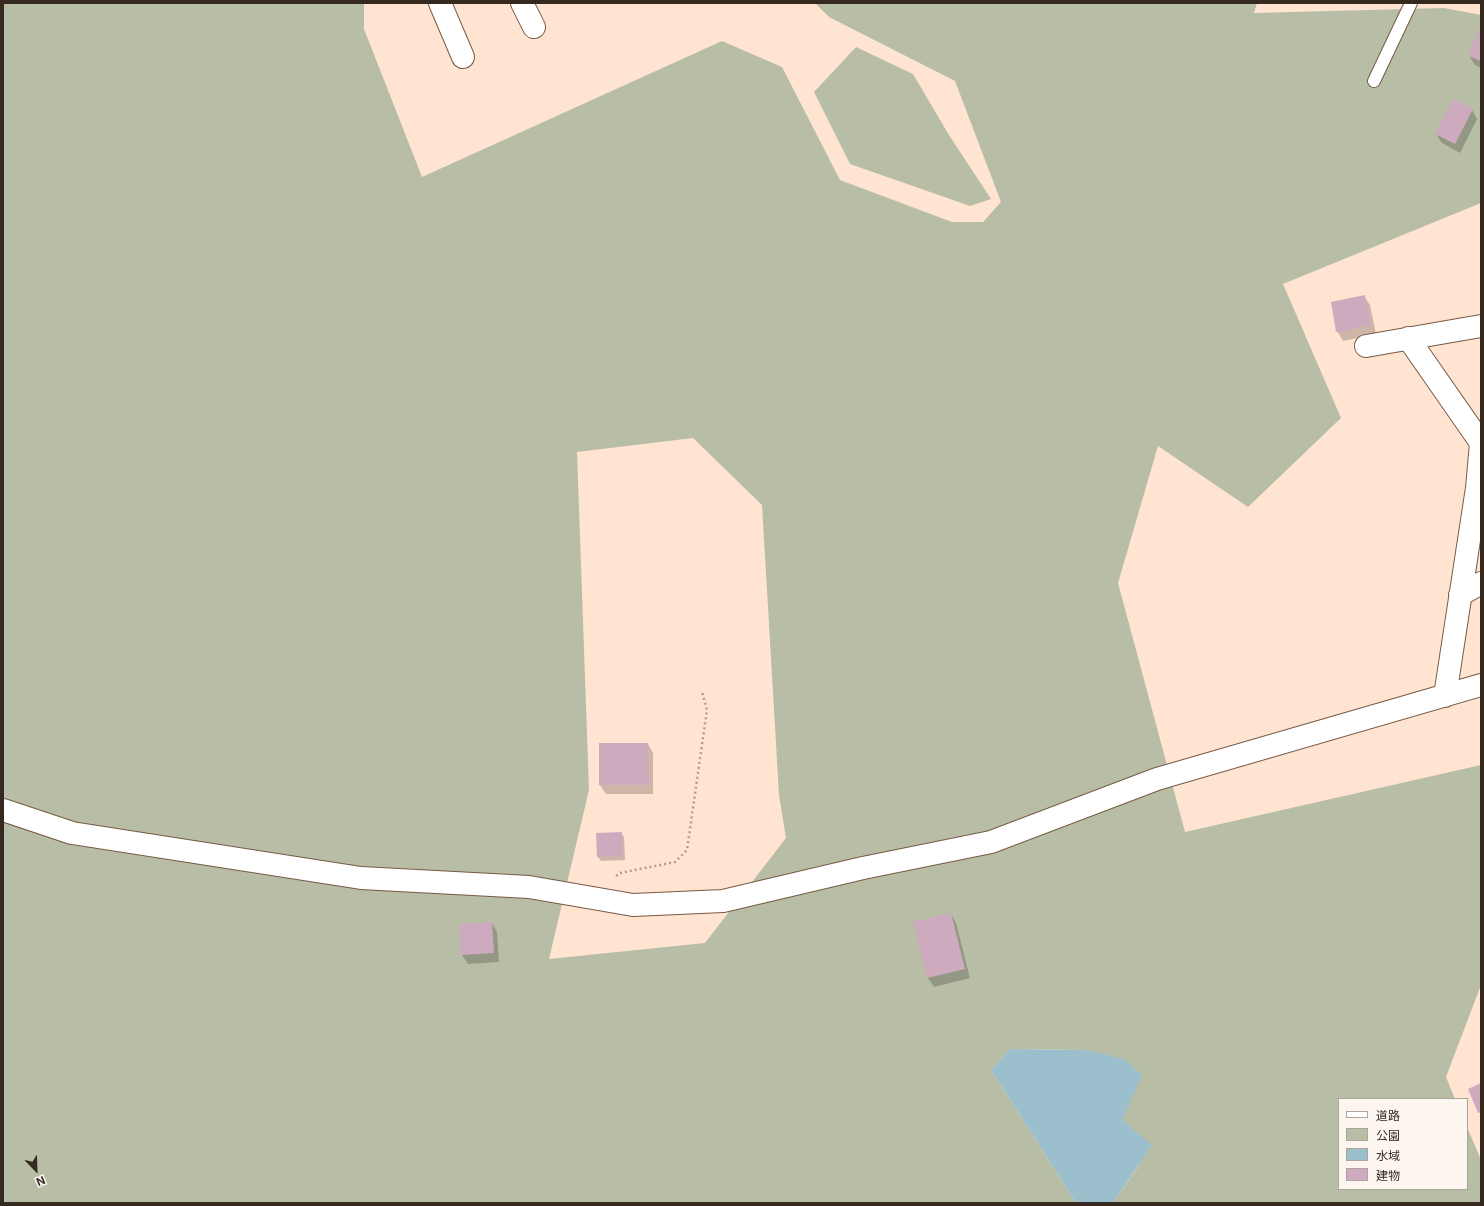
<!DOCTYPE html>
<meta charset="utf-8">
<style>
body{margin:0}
#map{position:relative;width:1484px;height:1206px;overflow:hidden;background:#ffe4d1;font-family:Inter,"Noto Sans JP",sans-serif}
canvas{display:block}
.frame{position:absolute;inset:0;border:4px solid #362920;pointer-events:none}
.legend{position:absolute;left:1338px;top:1098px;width:130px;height:92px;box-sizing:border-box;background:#fcf5f0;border:1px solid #ada39d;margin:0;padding:5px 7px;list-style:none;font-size:12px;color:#362920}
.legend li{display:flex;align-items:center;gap:8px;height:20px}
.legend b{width:20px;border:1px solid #ada39d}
.north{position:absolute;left:16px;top:1150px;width:40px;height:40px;-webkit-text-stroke:3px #fcf5f0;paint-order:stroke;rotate:157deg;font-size:11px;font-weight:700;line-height:16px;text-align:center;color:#362920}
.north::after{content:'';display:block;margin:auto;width:14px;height:18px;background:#362920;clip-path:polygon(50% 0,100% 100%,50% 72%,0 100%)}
</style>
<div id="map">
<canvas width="1484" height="1206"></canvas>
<div class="frame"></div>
<ul class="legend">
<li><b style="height:5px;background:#fff"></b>道路</li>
<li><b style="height:11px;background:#b8bea5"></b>公園</li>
<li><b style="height:11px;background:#9cbfcd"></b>水域</li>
<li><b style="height:11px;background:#ceaabe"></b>建物</li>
</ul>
<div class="north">N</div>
</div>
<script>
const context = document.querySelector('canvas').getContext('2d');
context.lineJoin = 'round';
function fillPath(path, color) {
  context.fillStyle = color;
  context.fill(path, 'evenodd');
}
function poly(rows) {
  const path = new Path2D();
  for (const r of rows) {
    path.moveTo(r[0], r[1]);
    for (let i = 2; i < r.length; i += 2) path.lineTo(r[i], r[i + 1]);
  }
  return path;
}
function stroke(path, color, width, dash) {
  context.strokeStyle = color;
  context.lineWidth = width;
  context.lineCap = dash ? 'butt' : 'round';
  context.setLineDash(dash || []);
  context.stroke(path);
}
const green = poly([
 [3,3,364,3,364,29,422,177,722,41,782,67,840,180,952,222,983,222,1001,202,955,81,829,17,815,3,1257,3,1254,13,1444,8,1481,15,1481,203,1283,284,1341,418,1248,507,1158,446,1118,583,1185,832,1481,765,1481,985,1446,1077,1455,1099,1339,1099,1339,1189,1467,1189,1467,1127,1481,1160,1481,1203,1113,1203,1139,1165,1122,1120,1086,1050,1010,1049,991,1070,1076,1203,3,1203],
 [693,438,762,505,779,795,786,838,705,943,549,959,589,790,577,452],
 [856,47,913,74,949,135,991,199,970,206,850,164,814,92]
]);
const water = poly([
 [1010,1049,1086,1050,1124,1059,1142,1075,1122,1120,1152,1145,1113,1203,1076,1203,991,1070]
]);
const shadow = poly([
 [1481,27,1481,68,1475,65,1469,56],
 [1472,110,1477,119,1460,153,1442,143,1436,134],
 [1364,296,1370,305,1376,334,1343,341,1337,331],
 [600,744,648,744,653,753,653,794,606,794,600,785],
 [621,833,624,837,625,860,601,861,598,857,597,834],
 [951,914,956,923,970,978,934,987,928,978,915,923],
 [492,923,497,932,499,962,468,964,462,955]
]);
const building = poly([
 [1481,24,1481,61,1468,56],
 [1453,99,1473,109,1455,144,1435,134],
 [1365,295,1371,325,1336,332,1331,302],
 [599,743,648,743,649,785,599,785],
 [622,832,623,856,597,857,596,833],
 [951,913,965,969,927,978,913,922],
 [492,922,494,953,461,955,459,924],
 [1481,1083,1481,1112,1478,1113,1468,1089]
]);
const path = poly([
 [616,876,620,873,675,862,687,850,707,710,702,692]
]);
const service = poly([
 [1374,81,1411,3]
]);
const minor = poly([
 [440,3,463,57],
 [522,3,534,27],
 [1408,338,1481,443],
 [1366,346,1481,326],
 [1460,595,1481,583],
 [1445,696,1477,488,1481,443],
 [3,810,72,833,361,878,529,887,633,905,723,901,863,868,991,842,1157,779,1481,685]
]);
fillPath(green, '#b8bea5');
fillPath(water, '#9cbfcd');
fillPath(shadow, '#0003');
fillPath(building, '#ceaabe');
stroke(service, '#775a45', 14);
stroke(minor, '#775a45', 24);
stroke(path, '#b29d8d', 2.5, [2, 3]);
stroke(service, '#fff', 12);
stroke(minor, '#fff', 22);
</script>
